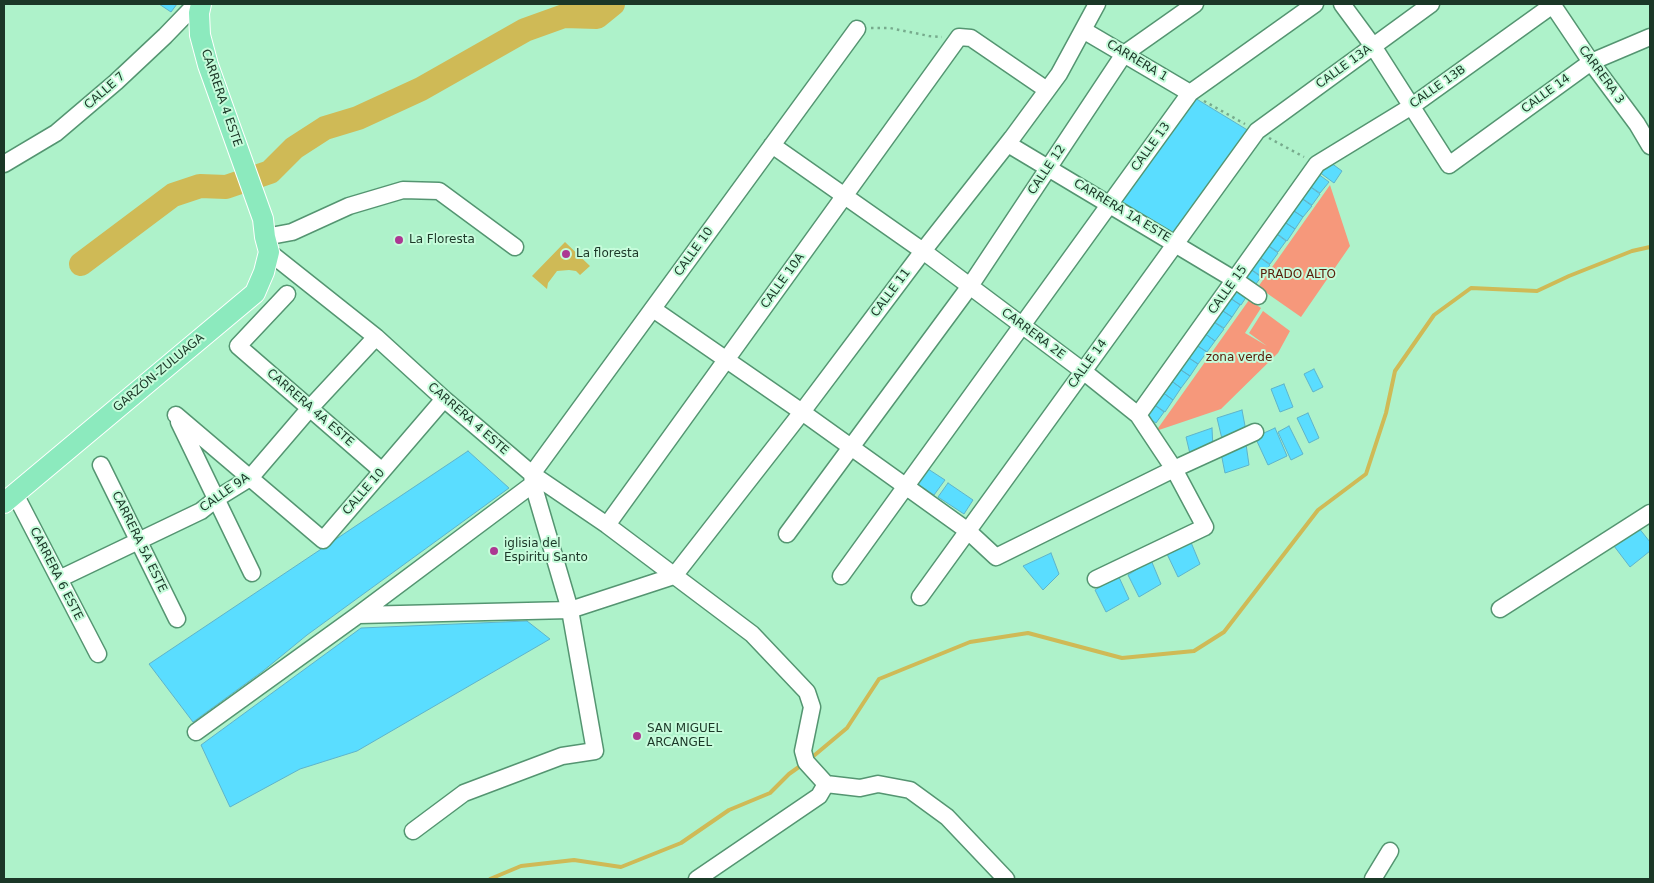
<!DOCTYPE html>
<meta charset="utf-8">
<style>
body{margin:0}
#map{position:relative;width:1654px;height:883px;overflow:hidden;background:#aef2ca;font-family:"DejaVu Sans",sans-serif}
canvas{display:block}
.frame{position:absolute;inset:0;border:5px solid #1b3727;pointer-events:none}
</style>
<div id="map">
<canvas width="1654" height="883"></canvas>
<div class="frame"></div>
</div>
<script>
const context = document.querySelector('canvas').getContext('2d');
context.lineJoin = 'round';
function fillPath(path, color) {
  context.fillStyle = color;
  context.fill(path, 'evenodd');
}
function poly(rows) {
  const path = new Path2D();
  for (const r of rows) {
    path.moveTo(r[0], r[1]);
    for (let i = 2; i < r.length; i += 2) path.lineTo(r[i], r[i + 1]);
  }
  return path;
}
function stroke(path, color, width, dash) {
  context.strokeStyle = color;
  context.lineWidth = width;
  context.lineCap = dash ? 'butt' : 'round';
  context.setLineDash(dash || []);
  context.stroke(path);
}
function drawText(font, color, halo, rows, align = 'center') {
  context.font = font + ' "DejaVu Sans",sans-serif';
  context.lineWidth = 4;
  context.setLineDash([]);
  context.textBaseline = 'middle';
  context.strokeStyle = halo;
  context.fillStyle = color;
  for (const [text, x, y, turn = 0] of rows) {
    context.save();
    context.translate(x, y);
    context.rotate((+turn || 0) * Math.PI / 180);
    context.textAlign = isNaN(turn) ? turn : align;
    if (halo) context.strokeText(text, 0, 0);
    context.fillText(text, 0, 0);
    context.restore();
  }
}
const green = poly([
 [1330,185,1350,246,1301,317,1258,287],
 [1249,300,1261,308,1245,333,1267,346,1249,333,1263,311,1290,331,1278,353,1221,409,1156,431]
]);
const water = poly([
 [565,242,590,266,580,275,576,271,569,270,557,271,548,283,547,289,532,276]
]);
const stream = poly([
 [810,759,847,728,879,679,970,642,1028,633,1122,658,1194,651,1224,632,1318,510,1366,474,1386,413,1395,371,1434,315,1471,288,1537,291,1569,276,1632,251,1650,247],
 [490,879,521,866,574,860,621,867,681,843,729,810,770,793,789,774,803,764]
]);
const river = poly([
 [81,264,173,195,200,186,226,187,270,172,294,148,325,128,358,118,421,89,525,30,564,16,597,17,613,4]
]);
const building = poly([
 [159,4,177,4,171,12,159,4],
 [1190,95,1254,134,1176,242,1111,204,1190,95],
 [1327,160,1342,171,1334,183,1319,172,1327,160],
 [1314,171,1329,182,1320,193,1305,183,1314,171],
 [1305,183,1320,194,1312,205,1297,195,1305,183],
 [1297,195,1312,206,1303,217,1288,207,1297,195],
 [1288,207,1303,217,1295,229,1280,219,1288,207],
 [1280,219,1295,229,1287,241,1272,230,1280,219],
 [1271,230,1286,241,1278,252,1263,242,1271,230],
 [1263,242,1278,253,1270,264,1255,254,1263,242],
 [1255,254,1270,265,1261,276,1246,266,1255,254],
 [1246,266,1261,277,1253,288,1238,278,1246,266],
 [1234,283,1249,293,1241,305,1225,295,1234,283],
 [1226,295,1240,305,1232,317,1217,307,1226,295],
 [1217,307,1232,317,1224,328,1208,318,1217,307],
 [1208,318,1224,329,1215,341,1200,330,1208,318],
 [1200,330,1215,341,1207,352,1192,342,1200,330],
 [1191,342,1207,352,1198,364,1183,354,1191,342],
 [1183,354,1198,364,1190,376,1175,366,1183,354],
 [1175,366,1190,376,1181,388,1166,377,1175,366],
 [1314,369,1323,387,1313,392,1304,374,1314,369],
 [1166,377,1181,388,1173,400,1158,389,1166,377],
 [1284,384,1293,407,1280,412,1271,389,1284,384],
 [1158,389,1173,400,1165,412,1149,401,1158,389],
 [1149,401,1164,412,1156,423,1141,413,1149,401],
 [1242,410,1246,431,1222,439,1217,418,1242,410],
 [1308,413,1319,438,1309,443,1297,418,1308,413],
 [1289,426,1303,454,1291,460,1278,432,1289,426],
 [1212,428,1213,448,1191,458,1186,437,1212,428],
 [1275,428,1287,456,1268,465,1255,437,1275,428],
 [1246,444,1249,465,1225,473,1221,453,1246,444],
 [468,451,509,488,307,635,263,671,193,722,149,664,468,451],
 [925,467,945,480,934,495,915,482,925,467],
 [948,483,973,500,964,514,938,497,948,483],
 [1638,527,1650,542,1650,551,1630,567,1614,546,1638,527],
 [1190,540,1200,564,1178,577,1167,554,1190,540],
 [1051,553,1059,574,1043,590,1023,566,1051,553],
 [1151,560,1161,584,1139,597,1128,575,1151,560],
 [1118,575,1129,599,1106,612,1095,590,1118,575],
 [527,621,550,639,357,751,300,769,230,807,201,745,361,628,527,621]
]);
const path = poly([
 [871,28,890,28,929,36,942,37],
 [1204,101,1245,124],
 [1269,138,1304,157]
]);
const minor = poly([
 [1342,4,1373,46,1449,165,1591,62,1650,37],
 [1552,4,1591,62,1637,124,1650,146],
 [1083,30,1190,93],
 [1008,144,1235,280,1258,296],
 [772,145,923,251,1083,371,1138,415,1174,469,1255,432],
 [4,164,56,133,116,82,165,36,196,4],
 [265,237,292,232,349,206,403,190,439,191,515,247],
 [269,252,376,337,444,399,532,474,607,525,752,634,807,692,812,707,803,751,806,762,826,784,860,788,878,784,910,790,947,817,1006,879],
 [287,294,238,346,382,471],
 [653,309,802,412,968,531,996,557,1174,469,1205,527,1096,579],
 [176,415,323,540,444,399],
 [1138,415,1317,164,1412,106,1554,4],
 [179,422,252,573],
 [101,465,177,619],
 [15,494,98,654],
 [607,525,959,37,971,38,1047,90],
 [787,534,970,286,1124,54,1195,4],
 [674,576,802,412,923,251,1012,138,1059,74,1097,4],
 [841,576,1190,93,1315,4],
 [59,579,201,511,216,499,250,478,310,408,376,337],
 [920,597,1257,131,1431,4],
 [1500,609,1650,513],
 [358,615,570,610,674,576],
 [196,732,358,615,533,484,532,474,857,29],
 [413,831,464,793,562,756,595,751,570,610,533,484],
 [697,879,819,796,826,784],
 [1373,879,1390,851]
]);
const major = poly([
 [4,503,255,293,264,272,269,252,265,237,263,219,208,65,200,35,199,13,201,4]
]);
const markers = [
 [399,240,5,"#ac3892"],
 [566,254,5,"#ac3892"],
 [494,551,5,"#ac3892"],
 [637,736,5,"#ac3892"]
];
const streetNames = [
 ["CARRERA 1",1137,61,31],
 ["CALLE 13A",1344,67,-36],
 ["CARRERA 3",1601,75,54],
 ["CALLE 13B",1438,87,-35],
 ["CALLE 7",105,91,-41],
 ["CALLE 14",1546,94,-36],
 ["CARRERA 4 ESTE",221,98,71],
 ["CALLE 13",1151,147,-54],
 ["CALLE 12",1047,170,-56],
 ["CARRERA 1A ESTE",1122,211,31],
 ["CALLE 10",694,252,-54],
 ["CALLE 10A",783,281,-54],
 ["CALLE 15",1228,290,-54],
 ["CALLE 11",891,293,-53],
 ["CARRERA 2E",1033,334,37],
 ["CALLE 14",1088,364,-54],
 ["GARZÓN-ZULUAGA",159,373,-40],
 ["CARRERA 4A ESTE",310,408,41],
 ["CARRERA 4 ESTE",468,419,41],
 ["CALLE 10",364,492,-49],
 ["CALLE 9A",225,493,-35],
 ["CARRERA 5A ESTE",139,542,64],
 ["CARRERA 6 ESTE",56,574,63]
];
const poiNames = [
 ["La Floresta",409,240],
 ["La floresta",576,254],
 ["iglisia del",504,544],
 ["Espiritu Santo",504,558],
 ["SAN MIGUEL",647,729],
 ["ARCANGEL",647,743]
];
const parkNames = [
 ["PRADO ALTO",1298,275],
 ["zona verde",1239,358]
];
fillPath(green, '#f6987b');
fillPath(water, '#cfba56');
stroke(stream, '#cfba56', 4);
stroke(river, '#cfba56', 24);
fillPath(building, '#5addff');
stroke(building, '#5eb3ca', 1);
stroke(minor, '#549571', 19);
stroke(major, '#fff', 22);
stroke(path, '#77ab8d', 2.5, [2.5, 4]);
stroke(minor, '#fff', 16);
stroke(major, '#8ceabe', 20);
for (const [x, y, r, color] of markers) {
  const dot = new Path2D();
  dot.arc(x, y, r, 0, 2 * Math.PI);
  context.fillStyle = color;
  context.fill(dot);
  stroke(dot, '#c6fcdb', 2);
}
drawText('12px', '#1b3727', '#c6fcdb', streetNames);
drawText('12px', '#1b3727', '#c6fcdb', poiNames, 'left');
drawText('12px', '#5a200d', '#c6fcdb', parkNames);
</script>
